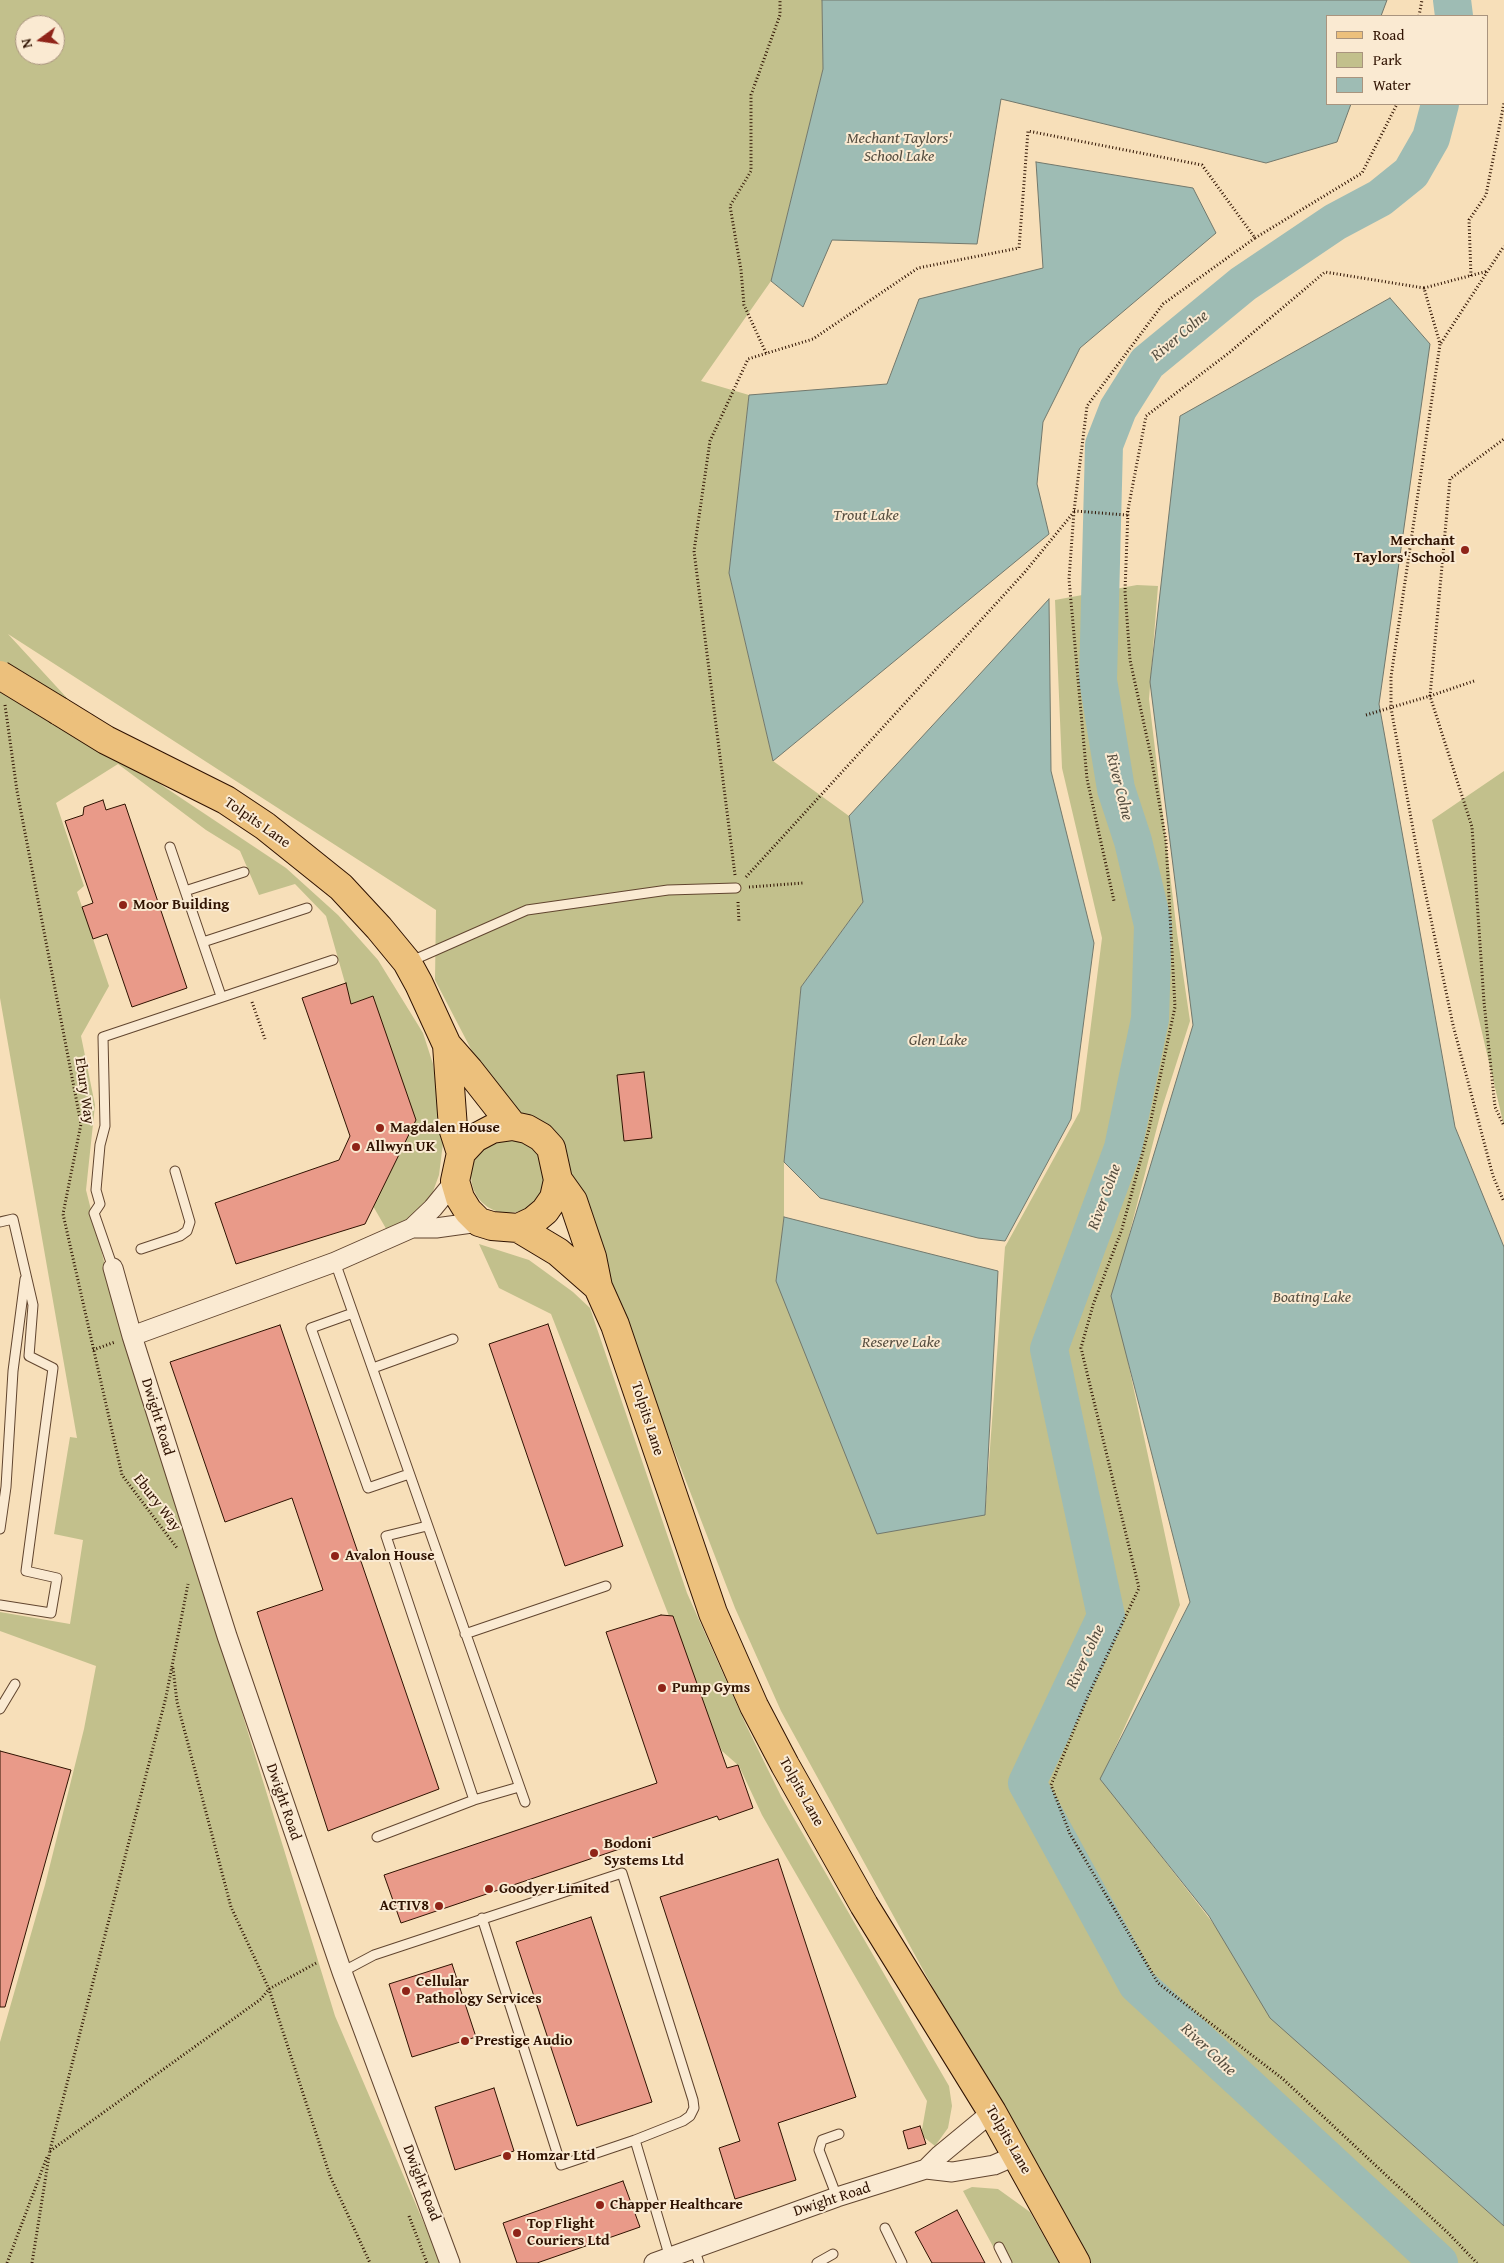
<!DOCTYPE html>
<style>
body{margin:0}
#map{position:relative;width:1504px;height:2263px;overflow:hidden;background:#f7dfb9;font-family:"Gentium Book Plus",serif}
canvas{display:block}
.legend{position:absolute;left:1326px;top:15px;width:162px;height:90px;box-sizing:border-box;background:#faead2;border:1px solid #a9947e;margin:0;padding:6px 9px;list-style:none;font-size:15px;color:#2f1201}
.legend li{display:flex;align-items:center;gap:10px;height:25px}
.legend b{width:25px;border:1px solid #a9947e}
.north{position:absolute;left:15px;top:15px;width:50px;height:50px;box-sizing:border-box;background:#faead2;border:1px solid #a9947e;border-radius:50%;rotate:256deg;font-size:14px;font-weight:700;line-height:20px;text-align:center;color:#2f1201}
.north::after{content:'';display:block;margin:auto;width:18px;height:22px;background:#8f2418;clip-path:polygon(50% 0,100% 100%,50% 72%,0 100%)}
</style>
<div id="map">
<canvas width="1504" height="2263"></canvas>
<ul class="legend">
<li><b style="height:6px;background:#ecc07c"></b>Road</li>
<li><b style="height:14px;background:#c2c08c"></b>Park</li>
<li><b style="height:14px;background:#9ebcb4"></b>Water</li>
</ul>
<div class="north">N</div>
</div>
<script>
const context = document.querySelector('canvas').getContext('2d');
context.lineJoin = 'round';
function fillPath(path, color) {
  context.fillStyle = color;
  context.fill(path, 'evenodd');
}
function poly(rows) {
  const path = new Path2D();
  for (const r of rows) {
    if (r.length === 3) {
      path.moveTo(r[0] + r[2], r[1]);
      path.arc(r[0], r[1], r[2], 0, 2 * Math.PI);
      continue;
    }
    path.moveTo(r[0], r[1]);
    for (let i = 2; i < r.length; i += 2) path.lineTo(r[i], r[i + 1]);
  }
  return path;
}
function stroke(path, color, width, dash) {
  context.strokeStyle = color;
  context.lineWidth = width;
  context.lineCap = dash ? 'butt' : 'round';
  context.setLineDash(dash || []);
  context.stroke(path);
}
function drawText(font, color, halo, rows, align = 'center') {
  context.font = font + ' "Gentium Book Plus",serif';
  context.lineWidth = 4;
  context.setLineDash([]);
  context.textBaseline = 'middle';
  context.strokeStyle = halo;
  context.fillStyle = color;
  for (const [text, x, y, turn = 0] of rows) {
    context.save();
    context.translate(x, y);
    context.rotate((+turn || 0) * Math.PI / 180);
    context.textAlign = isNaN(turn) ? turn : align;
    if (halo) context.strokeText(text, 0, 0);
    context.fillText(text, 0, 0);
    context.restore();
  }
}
const green = poly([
 [0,0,822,0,823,69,771,281,701,381,749,395,729,573,773,761,849,816,863,902,801,987,784,1162,784,1217,776,1281,985,1515,1005,1247,1080,1111,1102,938,1062,768,1055,600,1137,585,1158,586,1149,699,1177,933,1190,1021,1162,1108,1128,1239,1126,1353,1180,1605,1101,1779,1324,2066,1504,2226,1504,2263,1084,2263,781,1711,735,1608,575,1194,568,1157,550,1132,514,1114,485,1076,435,980,436,910,8,634,124,760,286,868,338,915,378,960,423,1033,433,1064,444,1135,439,1175,431,1197,420,1215,388,1232,373,1206,373,996,351,1004,326,916,295,884,259,895,240,851,206,830,118,764,56,803,84,886,77,892,109,986,81,1036,95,1105,86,1190,123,1337,208,1602,335,2016,441,2263,0,2263,0,2042,45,1885,84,1729,96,1666,0,1631,0,1612,70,1624,83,1540,54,1534,70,1437,77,1438,0,998],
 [25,25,55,25,55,55,25,55],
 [1504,771,1504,1126,1432,820],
 [508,1176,37],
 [479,1244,529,1260,573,1292,590,1308,687,1593,746,1725,781,1796,949,2086,952,2106,948,2128,935,2146,921,2135,927,2101,762,1815,739,1766,722,1751,719,1744,551,1314,499,1288],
 [972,2187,998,2189,1030,2212,1059,2263,1002,2263,963,2191]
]);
const water = poly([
 [822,0,1387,0,1381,16,1328,16,1328,104,1351,104,1337,142,1266,163,1001,99,977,244,832,240,803,307,771,281,823,69,822,0],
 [1036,162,1193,188,1216,233,1080,348,1043,422,1037,484,1049,534,773,761,729,573,749,395,887,384,919,299,1043,268,1036,162],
 [1390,298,1430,344,1379,704,1455,1127,1504,1247,1504,2226,1270,2018,1209,1916,1100,1779,1190,1602,1111,1296,1193,1025,1150,682,1180,416,1390,298],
 [1049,599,1051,771,1094,943,1071,1119,1005,1241,978,1238,820,1198,784,1162,801,987,863,902,849,816,1049,599],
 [784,1217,998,1271,985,1515,877,1534,776,1281,784,1217]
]);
const river = poly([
 [1452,0,1454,16],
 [1439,2263,1137,1984,1027,1783,1106,1616,1049,1349,1123,1148,1150,1019,1153,925,1133,841,1116,789,1098,680,1104,445,1118,409,1147,363,1243,284,1335,222,1380,198,1411,173,1431,138,1440,104]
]);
const building = poly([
 [103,800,106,810,125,804,187,988,132,1007,107,934,93,939,82,907,93,903,65,821,83,815,84,807,103,800],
 [346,983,351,1004,373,996,416,1120,365,1224,236,1264,215,1203,339,1160,350,1136,302,998,346,983],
 [644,1072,652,1138,624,1141,617,1075,644,1072],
 [548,1324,623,1546,565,1566,489,1344,548,1324],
 [280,1325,439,1789,328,1831,257,1612,323,1590,292,1498,225,1522,170,1362,280,1325],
 [661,1615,673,1616,727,1768,738,1765,753,1808,719,1820,717,1816,401,1923,384,1875,657,1783,606,1632,661,1615],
 [0,1751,71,1770,5,2007,0,2007,0,1751],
 [778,1859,856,2097,778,2123,796,2180,735,2199,719,2148,740,2141,660,1897,778,1859],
 [591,1917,652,2102,577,2126,516,1942,591,1917],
 [452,1964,476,2037,412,2057,389,1984,452,1964],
 [494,2088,514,2151,455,2170,435,2107,494,2088],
 [920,2126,926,2144,908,2149,903,2131,920,2126],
 [623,2181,640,2227,537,2263,517,2263,503,2223,623,2181],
 [957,2210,985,2263,932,2263,915,2232,957,2210]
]);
const path = poly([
 [1419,16,1422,0],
 [1255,238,1362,173,1397,104],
 [1471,276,1469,220,1486,195,1504,103],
 [1424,288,1488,271],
 [1441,343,1504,246],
 [766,353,744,305,741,270,730,206,751,171,751,95,780,15,780,0],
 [1074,511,1127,515,1146,416,1230,352,1325,272,1424,288,1440,344,1391,677,1391,708,1419,862,1453,1025,1493,1176,1504,1202],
 [1128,511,1125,591,1130,660,1151,756,1166,841,1175,1007,1149,1129,1122,1229,1093,1305,1081,1348,1139,1588,1088,1696,1051,1785,1070,1834,1158,1983,1283,2079,1448,2233,1477,2263],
 [1474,681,1430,696,1472,827,1484,1002,1495,1107,1504,1126],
 [5,705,17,791,81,1124,63,1214,122,1475,177,1548],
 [1366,715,1430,696,1450,479,1504,439],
 [735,875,694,551,710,441,748,359,813,339,918,268,1019,248,1028,131,1202,165,1255,238,1163,304,1087,406,1074,511,1069,579,1087,779,1114,901],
 [746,877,1024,573,1074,512],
 [749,887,803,883],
 [738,902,739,922],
 [252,1002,265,1039],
 [93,1350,115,1342],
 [173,1668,177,1702,231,1907,269,1989,330,2176,370,2263],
 [50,2151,261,1999,269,1989,318,1962],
 [409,2216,427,2263],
 [7,2263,47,2157],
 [32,2263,50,2150,166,1697,188,1584]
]);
const service = poly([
 [170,847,221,996],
 [185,891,244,872],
 [203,942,307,908],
 [409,962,527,910,668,890,736,888],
 [0,1222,13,1219,33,1305,29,1356,53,1368,26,1571,57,1578,51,1613,0,1605],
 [141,1249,180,1236,187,1231,190,1222,175,1171],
 [335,1262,525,1802],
 [113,1268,94,1213,100,1204,96,1190,100,1145,105,1126,103,1037,333,960],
 [353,1313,311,1328,368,1488,409,1474],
 [373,1368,453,1339],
 [427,1526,386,1536,474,1800],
 [0,1529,6,1487,13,1371,25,1279],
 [465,1634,606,1586],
 [0,1709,15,1684],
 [377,1837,474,1800,519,1787],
 [482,1918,561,2165,635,2140,670,2258],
 [342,1972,374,1955,622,1873,693,2100,694,2108,690,2116,683,2121,635,2140],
 [837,2197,819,2150,822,2140,839,2134],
 [885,2228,902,2263],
 [999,2247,1007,2263],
 [694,2248,699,2263],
 [817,2263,833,2254]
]);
const minor = poly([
 [412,1228,436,1228,479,1222],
 [113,1268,132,1336,227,1636,342,1972,450,2263],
 [132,1336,335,1262,412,1228,433,1208,455,1181],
 [926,2169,940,2155,992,2112],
 [654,2263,837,2197,926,2169,952,2172,994,2165,1017,2155]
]);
const primary = poly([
 [59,711,106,740,226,800,265,826,341,887,379,928,407,962,419,984,447,1045,469,1070,513,1126],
 [447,1045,453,1128,461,1153],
 [558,1180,573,1201,592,1257,598,1287,615,1325,713,1613,754,1706,785,1765,864,1905,992,2112,1076,2263],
 [518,1228,533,1221,545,1211,554,1198,558,1180,551,1148,541,1137,527,1129,513,1126,492,1129,475,1138,461,1153,455,1181,460,1198,468,1211,479,1222,492,1226,518,1228,558,1252,598,1287]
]);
const primaryBridge = poly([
 [0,675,59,711]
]);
const markers = [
 [1465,550,5,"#8f2418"],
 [123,905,5,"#8f2418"],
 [380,1128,5,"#8f2418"],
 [356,1147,5,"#8f2418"],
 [335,1556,5,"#8f2418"],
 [662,1688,5,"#8f2418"],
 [594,1853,5,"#8f2418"],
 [489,1889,5,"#8f2418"],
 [439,1906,5,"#8f2418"],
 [406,1991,5,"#8f2418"],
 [465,2041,5,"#8f2418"],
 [507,2156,5,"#8f2418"],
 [600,2205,5,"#8f2418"],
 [517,2233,5,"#8f2418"]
];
const poiNames = [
 ["Merchant",1455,541,"right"],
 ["Taylors' School",1455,558,"right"],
 ["Moor Building",133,905],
 ["Magdalen House",390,1128],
 ["Allwyn UK",366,1147],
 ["Avalon House",345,1556],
 ["Pump Gyms",672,1688],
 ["Bodoni",604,1844],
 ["Systems Ltd",604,1861],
 ["Goodyer Limited",499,1889],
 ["ACTIV8",429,1906,"right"],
 ["Cellular",416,1982],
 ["Pathology Services",416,1999],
 ["Prestige Audio",475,2041],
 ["Homzar Ltd",517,2156],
 ["Chapper Healthcare",610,2205],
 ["Top Flight",527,2224],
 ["Couriers Ltd",527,2241]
];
const streetNames = [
 ["Tolpits Lane",257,823,35],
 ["Ebury Way",84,1091,82],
 ["Dwight Road",157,1417,73],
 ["Tolpits Lane",647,1419,72],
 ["Ebury Way",157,1503,52],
 ["Tolpits Lane",801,1792,61],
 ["Dwight Road",283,1802,71],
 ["Tolpits Lane",1008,2140,60],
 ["Dwight Road",421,2183,69],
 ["Dwight Road",832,2200,-18]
];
const waterNames = [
 ["Mechant Taylors'",899,139],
 ["School Lake",899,157],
 ["River Colne",1180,336,-40],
 ["Trout Lake",866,516],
 ["River Colne",1119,787,76],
 ["Glen Lake",938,1041],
 ["River Colne",1105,1197,-70],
 ["Boating Lake",1312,1298],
 ["Reserve Lake",901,1343],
 ["River Colne",1086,1657,-65],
 ["River Colne",1208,2050,43]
];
fillPath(green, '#c2c08c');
fillPath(water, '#9ebcb4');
stroke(water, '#72786c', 1);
stroke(river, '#9ebcb4', 38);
fillPath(building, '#e99a89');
stroke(building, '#2f1201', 1);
stroke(service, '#61452f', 11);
stroke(minor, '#61452f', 21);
stroke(primary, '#2f1201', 30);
stroke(path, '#2f1201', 3, [1, 2.5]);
stroke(service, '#faead2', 9);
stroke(minor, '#faead2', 19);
stroke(primary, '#ecc07c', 28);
stroke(primaryBridge, '#2f1201', 30, []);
stroke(primaryBridge, '#ecc07c', 28);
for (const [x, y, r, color] of markers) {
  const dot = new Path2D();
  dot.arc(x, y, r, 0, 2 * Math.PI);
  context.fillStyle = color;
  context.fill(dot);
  stroke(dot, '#faead2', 2);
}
drawText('bold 15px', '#2f1201', '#faead2', poiNames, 'left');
drawText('15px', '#2f1201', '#faead2', streetNames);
drawText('italic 16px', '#564e40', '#faead2', waterNames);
</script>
